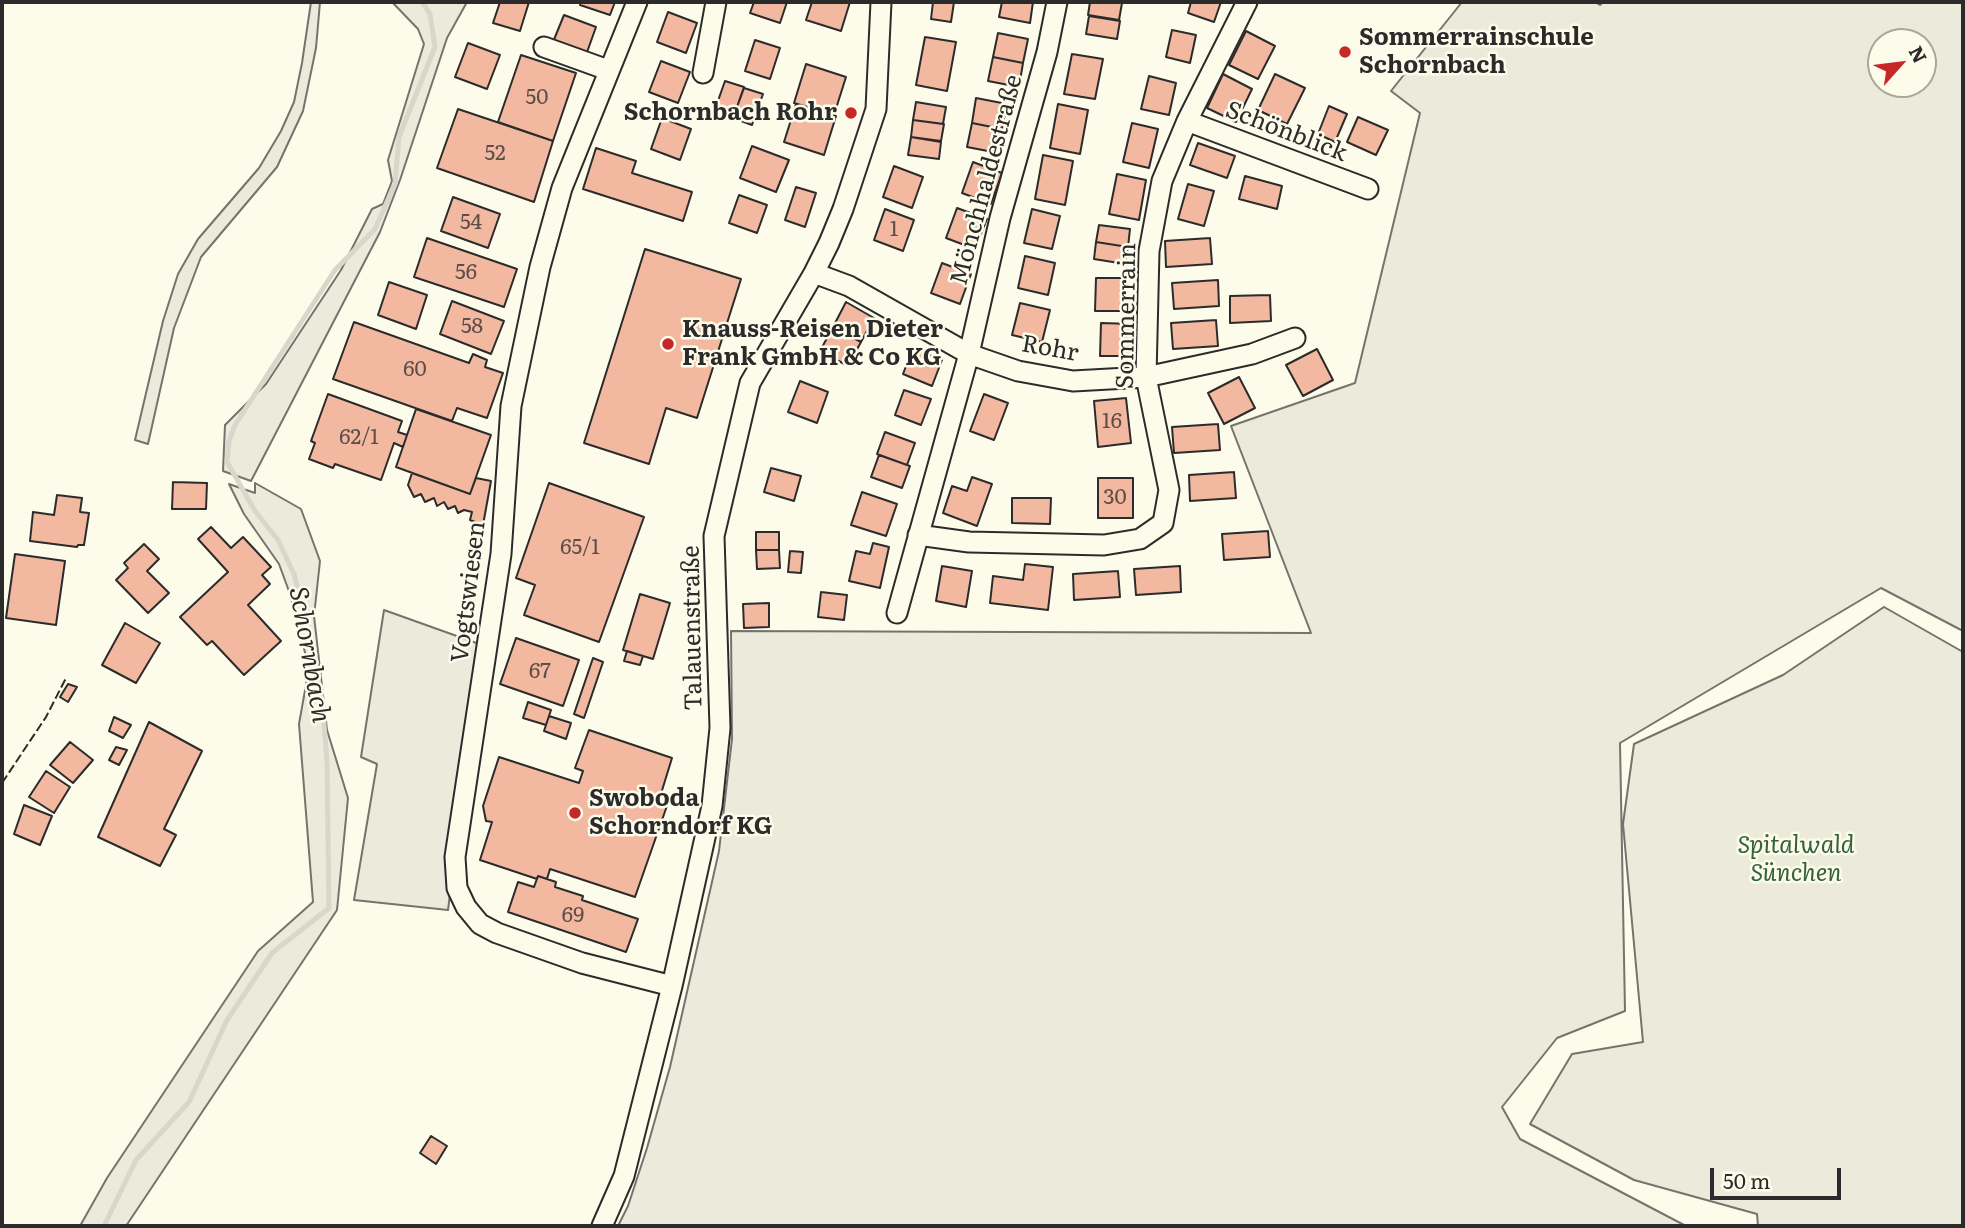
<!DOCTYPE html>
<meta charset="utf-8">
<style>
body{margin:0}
#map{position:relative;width:1965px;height:1228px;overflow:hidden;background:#fdfbea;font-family:Literata,serif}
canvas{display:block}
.frame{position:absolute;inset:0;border:4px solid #2b2b2b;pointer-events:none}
.north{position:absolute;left:1867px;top:28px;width:70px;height:70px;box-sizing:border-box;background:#fdfbea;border:2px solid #a9a89e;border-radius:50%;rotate:62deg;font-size:19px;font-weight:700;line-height:28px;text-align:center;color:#2b2b2b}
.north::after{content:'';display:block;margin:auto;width:24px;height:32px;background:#c62828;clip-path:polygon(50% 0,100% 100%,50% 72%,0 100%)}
.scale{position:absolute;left:1710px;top:1168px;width:131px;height:32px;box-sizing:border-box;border:4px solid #2b2b2b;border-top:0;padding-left:9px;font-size:21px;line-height:24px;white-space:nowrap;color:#2b2b2b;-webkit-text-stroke:5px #fdfbea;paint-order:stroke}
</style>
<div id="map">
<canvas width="1965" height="1228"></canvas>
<div class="frame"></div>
<div class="north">N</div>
<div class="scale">50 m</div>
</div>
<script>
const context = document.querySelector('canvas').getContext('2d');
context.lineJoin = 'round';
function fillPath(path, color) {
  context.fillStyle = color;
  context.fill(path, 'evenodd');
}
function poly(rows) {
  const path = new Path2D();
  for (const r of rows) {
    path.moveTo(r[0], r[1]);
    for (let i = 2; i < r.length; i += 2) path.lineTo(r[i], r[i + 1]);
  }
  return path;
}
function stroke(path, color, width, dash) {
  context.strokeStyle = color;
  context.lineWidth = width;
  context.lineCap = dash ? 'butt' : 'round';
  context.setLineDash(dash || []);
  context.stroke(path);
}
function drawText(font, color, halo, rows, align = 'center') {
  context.font = font + ' Literata,serif';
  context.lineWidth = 5;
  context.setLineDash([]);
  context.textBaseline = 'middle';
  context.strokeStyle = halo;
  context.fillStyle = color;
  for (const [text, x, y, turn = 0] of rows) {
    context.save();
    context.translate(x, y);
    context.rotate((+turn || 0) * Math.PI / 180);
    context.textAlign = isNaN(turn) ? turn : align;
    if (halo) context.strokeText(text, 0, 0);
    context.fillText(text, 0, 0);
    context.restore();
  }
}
const green = poly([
 [311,2,320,2,316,48,303,111,277,167,201,257,174,328,148,444,135,440,163,321,178,274,198,239,259,168,281,131,294,102,302,63,311,2],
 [392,2,467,2,447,38,400,180,380,232,251,481,223,471,225,425,266,384,341,270,372,209,383,204,392,181,388,160,424,44,418,29,392,2],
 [1462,2,1595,2,1600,5,1603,2,1963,2,1963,631,1881,588,1620,743,1625,1011,1557,1038,1502,1107,1520,1139,1686,1226,618,1226,628,1206,647,1148,670,1067,719,851,732,739,731,631,1311,633,1231,426,1355,383,1420,113,1391,91,1462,2],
 [1881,42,1923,42,1923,84,1881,84,1881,42],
 [255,483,301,509,320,561,314,616,327,730,348,798,337,910,126,1226,80,1226,107,1178,258,951,313,902,299,724,309,668,290,594,279,564,244,514,229,484,255,493,255,483],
 [1884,607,1963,652,1963,1226,1758,1226,1757,1214,1634,1180,1530,1124,1572,1054,1643,1042,1623,824,1634,744,1783,675,1884,607]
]);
const parking = poly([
 [384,610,482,645,448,910,354,900,377,764,361,757,384,610]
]);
const stream = poly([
 [104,1226,136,1160,189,1102,227,1020,272,953,329,908,327,761,322,701,309,631,294,574,278,540,255,511,227,462,229,441,235,425,335,270,375,229,395,184,399,137,435,47,430,14,422,2]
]);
const building = poly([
 [500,2,529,2,520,31,493,23,500,2],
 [581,2,615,2,610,15,580,5,581,2],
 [754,2,787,2,780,23,750,13,754,2],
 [812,2,850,2,841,31,806,20,812,2],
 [933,2,954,2,951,22,931,19,933,2],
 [1002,2,1033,2,1030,23,999,17,1002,2],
 [1090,2,1122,3,1119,20,1088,15,1090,2],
 [1191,2,1221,2,1214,22,1188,13,1191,2],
 [668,12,697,23,686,53,657,42,668,12],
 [564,15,596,27,586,55,553,42,564,15],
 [1089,16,1120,21,1117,39,1086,34,1089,16],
 [1172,30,1196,35,1190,63,1166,57,1172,30],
 [1246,31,1275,46,1258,79,1229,65,1246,31],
 [998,33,1028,39,1023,63,993,57,998,33],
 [925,37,956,42,947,91,916,85,925,37],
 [755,40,780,48,770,79,745,71,755,40],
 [468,43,500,55,487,89,455,77,468,43],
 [1072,54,1103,59,1095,99,1064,94,1072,54],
 [521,55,576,73,553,141,498,122,521,55],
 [993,57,1023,63,1019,87,988,81,993,57],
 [661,61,690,72,678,103,649,92,661,61],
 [806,64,846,77,834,115,794,103,806,64],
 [1223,74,1252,89,1236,122,1207,108,1223,74],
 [1275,74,1305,88,1287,124,1258,110,1275,74],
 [1149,76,1176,83,1169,115,1141,109,1149,76],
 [725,81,744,87,733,118,714,112,725,81],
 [744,88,763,94,752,125,733,118,744,88],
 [976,98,1007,104,1002,129,972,123,976,98],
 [916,102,946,107,943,124,913,120,916,102],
 [796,104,836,116,824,155,784,142,796,104],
 [1058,104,1088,110,1080,154,1050,148,1058,104],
 [1329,106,1347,114,1335,142,1318,134,1329,106],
 [458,109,553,141,534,202,437,168,458,109],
 [1358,117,1388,130,1376,155,1347,142,1358,117],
 [662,118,691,129,680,160,651,149,662,118],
 [913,120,944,124,941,141,911,137,913,120],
 [972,123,1002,129,998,153,967,147,972,123],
 [1132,123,1158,129,1149,168,1123,162,1132,123],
 [911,137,941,142,939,159,908,155,911,137],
 [1198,143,1235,156,1227,178,1190,165,1198,143],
 [752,146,789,160,776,192,740,178,752,146],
 [596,148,636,161,632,173,692,192,683,221,583,189,596,148],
 [1043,155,1073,161,1065,205,1035,199,1043,155],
 [973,162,1002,173,991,204,962,193,973,162],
 [894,166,923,177,912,208,883,197,894,166],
 [1117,174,1146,180,1139,220,1109,214,1117,174],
 [1245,176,1282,186,1277,209,1239,199,1245,176],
 [1188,184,1214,191,1204,226,1178,219,1188,184],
 [796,187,816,193,805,227,785,220,796,187],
 [739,195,767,205,757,233,729,223,739,195],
 [453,197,500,214,488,248,441,231,453,197],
 [957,208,987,219,975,249,946,238,957,208],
 [885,209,914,220,903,251,874,240,885,209],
 [1032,209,1060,216,1052,249,1024,243,1032,209],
 [1099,225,1130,229,1128,247,1096,242,1099,225],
 [427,238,517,269,504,307,414,277,427,238],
 [1210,238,1212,264,1166,267,1165,241,1210,238],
 [1096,242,1128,247,1125,264,1094,259,1096,242],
 [645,249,741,279,697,418,666,408,649,464,584,443,645,249],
 [1025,256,1055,263,1048,295,1018,288,1025,256],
 [942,263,971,274,960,304,931,293,942,263],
 [1096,278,1127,278,1126,311,1095,311,1096,278],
 [1218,280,1219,306,1174,309,1172,283,1218,280],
 [389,282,427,295,416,329,378,315,389,282],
 [1270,295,1271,321,1230,323,1230,296,1270,295],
 [452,301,504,321,491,354,440,334,452,301],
 [846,302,874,318,861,342,833,327,846,302],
 [1020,303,1050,310,1042,342,1012,335,1020,303],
 [1216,320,1218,346,1173,349,1171,323,1216,320],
 [354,322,469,363,473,354,487,360,485,367,503,373,487,418,457,408,452,421,333,379,354,322],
 [1101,323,1132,324,1131,356,1100,356,1101,323],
 [833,327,861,342,848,366,820,351,833,327],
 [913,348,942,360,932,386,903,374,913,348],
 [1317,349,1333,380,1303,396,1286,365,1317,349],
 [1239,377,1255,408,1224,424,1208,393,1239,377],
 [800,381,828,392,817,423,788,412,800,381],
 [904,390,931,399,921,425,895,415,904,390],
 [328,394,402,421,398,432,407,435,403,447,394,443,381,480,335,464,333,468,309,459,315,443,311,441,328,394],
 [984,394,1008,403,994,440,970,431,984,394],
 [1126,398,1131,443,1098,447,1094,401,1126,398],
 [416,409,491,435,470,494,396,467,416,409],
 [1218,424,1220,450,1174,453,1172,427,1218,424],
 [885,432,915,443,907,465,877,454,885,432],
 [879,455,910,466,902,488,871,477,879,455],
 [771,468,801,476,794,501,764,492,771,468],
 [1234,472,1236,498,1190,501,1189,475,1234,472],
 [412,473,470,494,476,478,491,481,483,525,470,520,472,512,464,510,458,513,455,506,448,509,444,502,437,506,434,498,425,502,421,494,414,497,408,485,412,473],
 [972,477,992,484,977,526,943,513,952,486,967,491,972,477],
 [1098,478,1133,478,1133,518,1098,518,1098,478],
 [173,482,207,483,206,509,172,509,173,482],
 [549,483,644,517,599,642,524,615,535,585,516,578,549,483],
 [862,492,897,504,886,536,851,525,862,492],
 [57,495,82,498,80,512,89,513,84,545,78,545,77,547,30,541,33,512,54,515,57,495],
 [1012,498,1051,498,1050,524,1012,523,1012,498],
 [211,527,231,548,243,537,271,567,262,575,270,584,248,605,281,641,244,675,212,641,207,645,180,617,228,572,198,539,211,527],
 [1268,531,1270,557,1224,560,1222,534,1268,531],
 [756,532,779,532,779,550,756,550,756,532],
 [873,543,889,547,880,588,849,581,856,551,870,554,873,543],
 [144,544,159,559,147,571,169,593,148,613,116,580,128,568,124,563,144,544],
 [756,550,779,550,780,568,757,569,756,550],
 [790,551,803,552,801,573,788,572,790,551],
 [15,554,65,561,56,625,6,618,15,554],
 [1025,564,1053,567,1048,610,990,603,993,576,1023,580,1025,564],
 [942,566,972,571,966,607,936,601,942,566],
 [1180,566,1181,592,1136,595,1134,569,1180,566],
 [1118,571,1120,597,1074,600,1073,574,1118,571],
 [821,592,847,595,844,620,818,617,821,592],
 [640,594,670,603,653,659,623,650,640,594],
 [769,603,769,627,744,628,743,604,769,603],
 [125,623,160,643,136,683,102,665,125,623],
 [516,638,579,660,563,706,500,684,516,638],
 [627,651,643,656,640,665,624,661,627,651],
 [593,658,603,662,584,718,574,714,593,658],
 [68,684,77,687,68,702,60,697,68,684],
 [528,702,551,710,546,725,523,718,528,702],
 [549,716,571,723,566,739,544,731,549,716],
 [114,717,131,725,123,738,109,731,114,717],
 [149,722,202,751,164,829,176,835,160,866,98,837,149,722],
 [589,730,672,758,660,797,669,800,635,897,550,869,547,879,538,876,537,879,480,860,492,822,486,821,483,806,499,757,579,783,583,771,575,768,589,730],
 [70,742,93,760,73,783,50,765,70,742],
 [116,747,127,750,119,765,109,760,116,747],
 [46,771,70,787,54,813,29,797,46,771],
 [24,805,52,816,40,845,14,834,24,805],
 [538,876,556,882,555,887,583,896,582,900,638,919,626,952,508,912,518,882,534,887,538,876],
 [431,1136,447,1146,436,1164,420,1153,431,1136]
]);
const minor = poly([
 [637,2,562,188,540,267,511,406,501,554,455,857,457,888,466,907,480,924,497,933,582,963,672,986],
 [544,47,608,70],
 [703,73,716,2],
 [1187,121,1368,189],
 [814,273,849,286,969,354,1018,371,1073,381,1146,377,1252,354,1295,338],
 [918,535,969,542,1104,545,1140,539,1163,523,1169,490,1146,377,1149,251,1162,181,1187,121,1247,2],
 [897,613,969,354,1000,218,1047,52,1057,2],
 [602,1226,624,1176,672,986,712,806,720,728,714,536,750,383,814,273,829,243,843,209,876,109,881,2]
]);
const fence = poly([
 [2,783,46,717,66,678]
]);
const markers = [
 [1345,52,7,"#c62828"],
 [851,113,7,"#c62828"],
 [668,344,7,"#c62828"],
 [575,813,7,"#c62828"]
];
const numberNames = [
 ["50",537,98],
 ["52",495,154],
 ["54",471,223],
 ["1",894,230],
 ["56",466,273],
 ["58",472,327],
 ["60",415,370],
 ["16",1112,422],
 ["62/1",359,438],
 ["30",1115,498],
 ["65/1",580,548],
 ["67",540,672],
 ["69",573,916]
];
const poiNames = [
 ["Sommerrainschule",1359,38],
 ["Schornbach",1359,66],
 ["Schornbach Rohr",837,113,"right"],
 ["Knauss-Reisen Dieter",682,330],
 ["Frank GmbH & Co KG",682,358],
 ["Swoboda",589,799],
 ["Schorndorf KG",589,827]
];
const streetNames = [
 ["Schönblick",1286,132,21],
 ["Mönchhaldestraße",987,180,-75],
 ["Sommerrain",1127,316,-89],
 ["Rohr",1050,349,10],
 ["Vogtswiesen",469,592,-83],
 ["Talauenstraße",693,628,-91]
];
const parkNames = [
 ["Spitalwald",1796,846],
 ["Sünchen",1796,874]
];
const waterNames = [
 ["Schornbach",309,655,80]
];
fillPath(green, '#ecebdb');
stroke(green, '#74746e', 2);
fillPath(parking, '#eceadb');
stroke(parking, '#74746e', 2);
stroke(stream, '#d8d7c9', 5);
fillPath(building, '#f2b8a0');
stroke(building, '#2b2b2b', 2);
stroke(minor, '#2b2b2b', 23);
stroke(minor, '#fdfbea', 19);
stroke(fence, '#2b2b2b', 2, [9, 3.5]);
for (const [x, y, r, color] of markers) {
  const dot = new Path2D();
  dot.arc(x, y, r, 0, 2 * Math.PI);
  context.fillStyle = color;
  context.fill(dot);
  stroke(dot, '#fdfbea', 2.5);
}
drawText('21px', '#5d4e48', null, numberNames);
drawText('bold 24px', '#2b2b2b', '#fdfbea', poiNames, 'left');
drawText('24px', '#2b2b2b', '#fdfbea', streetNames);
drawText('italic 24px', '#34623c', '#fdfbea', parkNames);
drawText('italic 26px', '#2b2b2b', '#fdfbea', waterNames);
</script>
